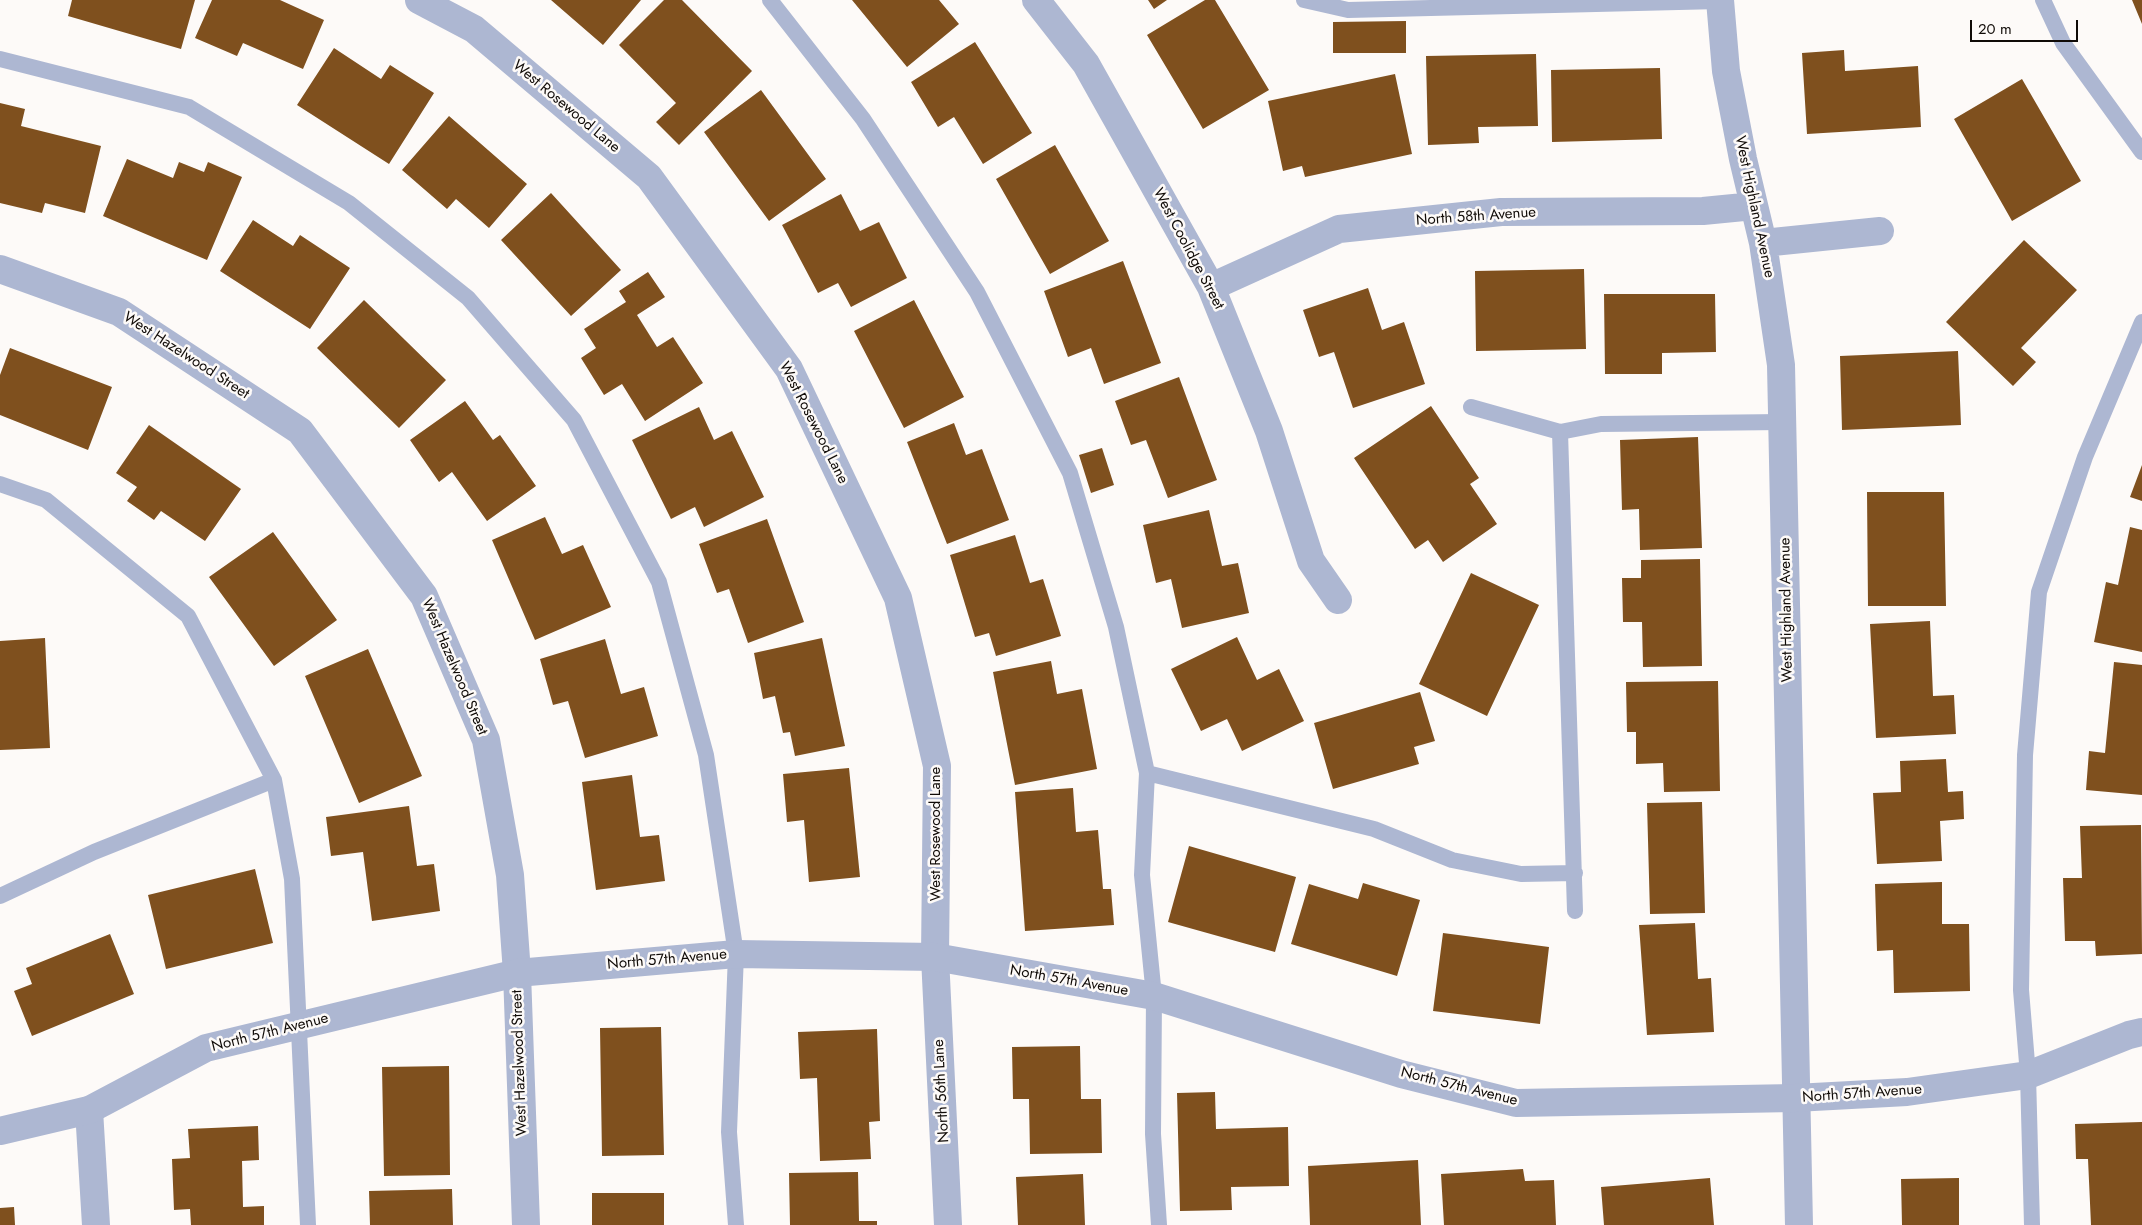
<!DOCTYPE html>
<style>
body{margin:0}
#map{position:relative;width:2142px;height:1225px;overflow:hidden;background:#fdfaf8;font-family:Jost,sans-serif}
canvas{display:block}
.scale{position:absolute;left:1970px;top:20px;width:108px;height:22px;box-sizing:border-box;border:2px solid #100b07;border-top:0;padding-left:6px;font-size:15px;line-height:18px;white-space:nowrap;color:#100b07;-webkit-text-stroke:4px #fdfaf8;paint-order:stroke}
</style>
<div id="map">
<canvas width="2142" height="1225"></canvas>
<div class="scale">20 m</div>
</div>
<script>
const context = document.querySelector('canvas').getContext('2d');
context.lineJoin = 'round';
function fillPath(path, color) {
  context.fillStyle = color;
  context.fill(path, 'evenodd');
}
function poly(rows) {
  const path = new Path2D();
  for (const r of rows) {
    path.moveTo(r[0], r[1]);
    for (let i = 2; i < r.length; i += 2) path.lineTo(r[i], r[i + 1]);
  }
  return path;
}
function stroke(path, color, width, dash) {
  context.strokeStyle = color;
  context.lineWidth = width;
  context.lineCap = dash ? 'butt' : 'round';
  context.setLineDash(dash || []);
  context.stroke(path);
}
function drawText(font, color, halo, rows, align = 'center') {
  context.font = font + ' Jost,sans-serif';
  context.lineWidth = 5;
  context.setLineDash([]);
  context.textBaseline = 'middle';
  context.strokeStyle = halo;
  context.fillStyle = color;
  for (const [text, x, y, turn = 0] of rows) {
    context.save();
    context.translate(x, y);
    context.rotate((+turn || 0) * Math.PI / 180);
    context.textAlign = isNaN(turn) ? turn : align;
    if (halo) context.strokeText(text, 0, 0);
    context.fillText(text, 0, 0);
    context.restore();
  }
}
const building = poly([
 [72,0,195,0,181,49,68,16],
 [212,0,280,0,324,20,303,69,243,43,237,56,195,38],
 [551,0,641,0,603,45],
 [664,0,682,0,752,71,679,145,656,122,676,103,619,45],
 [852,0,939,0,959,24,907,67],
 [1148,0,1167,0,1154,9],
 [1205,0,1215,0,1269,90,1203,129,1147,35],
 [2132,0,2142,0,2142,24],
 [1406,21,1406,53,1333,53,1333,22],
 [975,42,1032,133,983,164,954,117,938,127,911,82],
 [334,48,381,79,390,65,434,93,389,164,297,105],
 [1844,50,1845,71,1918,66,1921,127,1807,134,1802,53],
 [1536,54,1538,126,1478,127,1479,143,1428,145,1426,56],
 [1660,68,1662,139,1552,142,1551,70],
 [1395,74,1412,154,1305,177,1302,166,1283,171,1268,101],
 [2022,79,2081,181,2012,221,1954,119],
 [761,90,826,179,769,221,704,132],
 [0,103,25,109,21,126,101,146,85,213,45,203,42,213,0,203],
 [449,116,527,184,489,228,456,199,447,209,402,170],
 [1055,145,1109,241,1050,274,996,179],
 [127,159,173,178,179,162,204,172,208,162,242,177,207,260,103,216],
 [551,193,621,270,571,316,501,240],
 [841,194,860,231,879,222,907,278,851,307,838,283,818,293,782,225],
 [253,220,293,246,300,235,350,268,310,329,220,271],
 [2024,240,2077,290,2021,348,2036,362,2013,386,1946,322],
 [1123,261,1161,363,1104,384,1091,348,1068,357,1044,291],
 [1584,269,1586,349,1476,351,1475,271],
 [648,272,665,297,637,315,657,347,673,337,703,383,645,421,622,384,604,395,581,358,596,348,584,329,626,302,619,291],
 [1368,288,1382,330,1404,322,1425,384,1353,408,1334,352,1319,357,1303,310],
 [1604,294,1715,294,1716,352,1662,353,1662,374,1605,374],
 [364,300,446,380,399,428,317,348],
 [914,300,964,397,904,428,854,331],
 [10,348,112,387,88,450,0,415,0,375],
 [1958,351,1961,425,1842,430,1840,356],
 [1179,377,1217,480,1168,498,1146,440,1131,445,1115,401],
 [465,401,493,440,500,435,536,486,487,521,452,472,439,482,410,440],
 [1431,406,1479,478,1470,484,1497,524,1443,562,1428,540,1415,549,1354,458],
 [699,407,714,440,732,431,764,497,704,527,695,507,671,519,632,440],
 [954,423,966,455,982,449,1009,520,947,544,907,442],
 [149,425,241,489,205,541,161,511,154,520,127,501,137,487,116,473],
 [1698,437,1702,548,1640,550,1639,509,1622,510,1620,440],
 [1102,448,1114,485,1091,493,1079,455],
 [2142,465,2142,501,2130,497],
 [1867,492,1944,492,1946,606,1868,606],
 [1209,510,1222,566,1238,563,1249,613,1182,628,1171,579,1156,583,1143,525],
 [545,517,562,554,583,545,611,607,535,640,492,540],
 [767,519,804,622,748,643,729,589,717,593,699,544],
 [2130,527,2142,530,2142,652,2094,642,2106,582,2118,585],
 [273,532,337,620,274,666,209,577],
 [1015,535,1030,583,1043,579,1061,636,996,656,989,633,975,637,950,555],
 [1700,559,1702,666,1643,667,1642,622,1623,622,1622,578,1641,578,1641,560],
 [1471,573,1539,605,1487,716,1419,684],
 [1930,621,1933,696,1954,695,1956,734,1876,738,1870,624],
 [1237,637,1257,680,1279,669,1304,721,1242,751,1227,719,1201,731,1171,669],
 [45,638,50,748,0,750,0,641],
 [822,638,845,746,795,756,790,732,783,733,775,696,763,699,754,653],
 [605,639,621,694,644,687,658,736,585,758,568,701,553,705,540,659],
 [368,649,422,776,359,803,305,676],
 [1051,661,1057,694,1082,689,1097,769,1015,785,993,672],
 [2114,662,2142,665,2142,795,2086,790,2089,751,2105,753],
 [1718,681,1720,791,1664,792,1663,763,1636,764,1636,732,1627,732,1626,682],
 [1420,692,1435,741,1414,747,1419,764,1333,789,1314,723],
 [1946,759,1948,792,1963,791,1964,819,1940,821,1942,861,1877,864,1873,793,1901,792,1900,761],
 [849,768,860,877,809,882,804,820,787,822,783,774],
 [632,775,640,837,659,835,665,881,596,890,582,782],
 [1073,788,1076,832,1098,830,1103,889,1111,889,1114,925,1025,931,1015,792],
 [1702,802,1705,913,1650,914,1647,803],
 [409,806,417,866,434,864,440,911,372,921,363,852,331,856,326,817],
 [2141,825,2142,954,2096,956,2095,941,2065,941,2063,878,2082,878,2080,826],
 [1189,846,1296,877,1275,952,1168,922],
 [255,869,273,943,166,969,148,895],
 [1942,882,1942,924,1969,924,1970,991,1894,993,1893,950,1877,951,1875,884],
 [1363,883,1420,900,1397,976,1291,944,1309,884,1358,899],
 [1695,923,1698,979,1711,978,1714,1032,1647,1035,1639,925],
 [1443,933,1549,947,1540,1024,1433,1011],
 [110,934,134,994,32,1036,14,991,32,984,26,968],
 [661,1027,664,1155,602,1156,600,1028],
 [877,1029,880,1121,869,1122,871,1159,820,1161,817,1078,800,1079,798,1032],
 [1080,1046,1081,1099,1101,1099,1102,1153,1030,1154,1029,1099,1013,1099,1012,1047],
 [449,1066,450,1175,384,1176,382,1067],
 [1215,1092,1216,1129,1288,1127,1289,1186,1231,1187,1232,1210,1180,1211,1177,1093],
 [2142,1122,2142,1225,2091,1225,2088,1159,2076,1159,2075,1124],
 [258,1126,259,1160,242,1161,243,1207,264,1206,264,1225,191,1225,190,1209,174,1210,172,1159,190,1158,188,1129],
 [1418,1160,1421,1225,1310,1225,1308,1166],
 [1523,1169,1525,1181,1554,1180,1556,1225,1444,1225,1441,1174],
 [858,1172,859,1221,877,1221,877,1225,790,1225,789,1173],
 [1083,1174,1085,1225,1018,1225,1016,1177],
 [1710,1178,1714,1225,1604,1225,1601,1187],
 [1959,1178,1959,1225,1902,1225,1901,1179],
 [452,1189,453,1225,370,1225,369,1191],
 [592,1193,664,1193,664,1225,592,1225],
 [14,1207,15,1225,0,1225,0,1208]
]);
const service = poly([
 [770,0,863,119,977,292,1070,473,1116,627,1147,773,1142,875,1154,996,1153,1134,1159,1225],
 [1304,0,1348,10,1720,1],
 [2043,0,2063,43,2142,152],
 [0,59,189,107,349,203,468,298,574,420,659,582,706,755,736,954,729,1132,736,1225],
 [1471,407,1560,432,1601,424,1783,422],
 [1560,432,1575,911],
 [0,484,46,500,188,616,274,780,292,879,308,1225],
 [1147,773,1374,829,1452,860,1521,874,1575,873],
 [0,896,94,852,274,780],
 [2032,1225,2028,1075,2021,990,2025,755,2039,592,2085,457,2142,322]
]);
const minor = poly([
 [419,0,474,29,649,177,789,369,898,598,937,766,935,957,948,1225],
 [1036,0,1086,64,1211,287,1269,431,1311,561,1338,600],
 [1720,0,1726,71,1743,159,1763,243,1781,365,1799,1225],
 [1763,243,1880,231],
 [0,269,119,312,300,431,424,596,486,740,510,875,517,973,526,1225],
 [1211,287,1339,229,1501,212,1703,211,1754,206],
 [89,1110,96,1225]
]);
const tertiary = poly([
 [0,1131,89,1110,206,1048,517,973,736,954,935,957,1154,996,1401,1074,1516,1103,1795,1098,1907,1092,2028,1075,2129,1035,2142,1032]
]);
const streetNames = [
 ["West Rosewood Lane",566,107,40],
 ["West Highland Avenue",1754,207,78],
 ["North 58th Avenue",1476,217,-4],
 ["West Coolidge Street",1188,249,62],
 ["West Hazelwood Street",186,356,33],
 ["West Rosewood Lane",813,423,63],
 ["West Highland Avenue",1787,610,-91],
 ["West Hazelwood Street",454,667,67],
 ["West Rosewood Lane",936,834,-90],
 ["North 57th Avenue",667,960,-5],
 ["North 57th Avenue",1069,981,10],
 ["North 57th Avenue",270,1033,-14],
 ["West Hazelwood Street",520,1063,-92],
 ["North 57th Avenue",1459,1087,14],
 ["North 56th Lane",942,1091,-93],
 ["North 57th Avenue",1862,1094,-4]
];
fillPath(building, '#7f501e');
stroke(service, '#adb7d2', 16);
stroke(minor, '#adb7d2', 28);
stroke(tertiary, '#adb7d2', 28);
drawText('15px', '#100b07', '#fdfaf8', streetNames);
</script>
